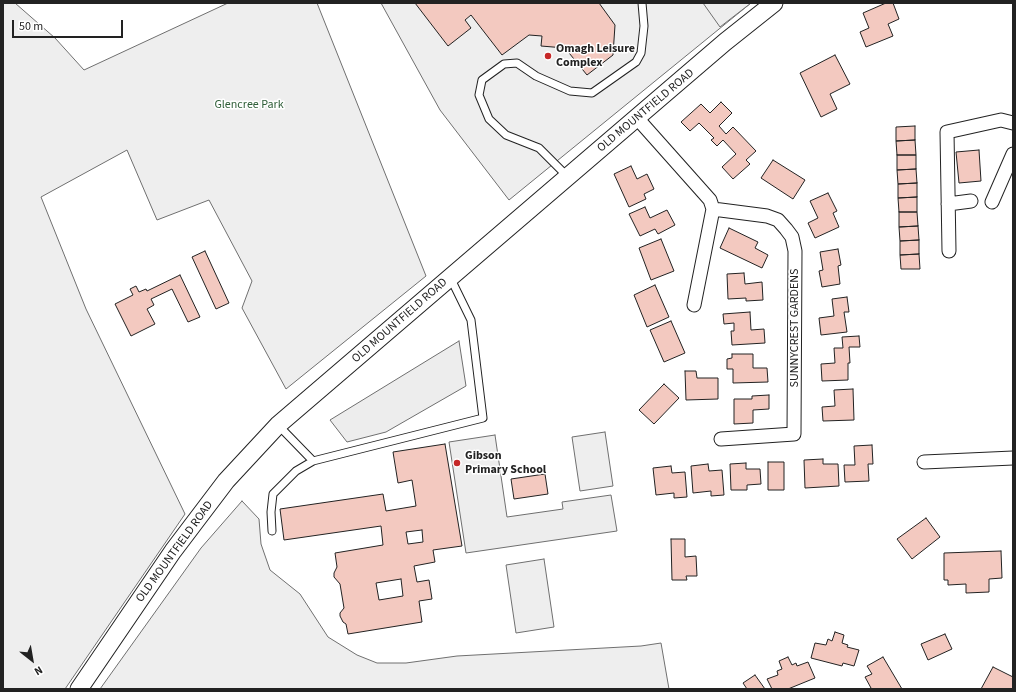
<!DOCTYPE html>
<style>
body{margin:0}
#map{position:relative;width:1016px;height:692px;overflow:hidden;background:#fff;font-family:"Source Sans 3",sans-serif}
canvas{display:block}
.frame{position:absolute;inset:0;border:4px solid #222;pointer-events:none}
.north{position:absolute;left:12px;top:640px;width:40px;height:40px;-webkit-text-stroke:3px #fff;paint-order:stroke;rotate:149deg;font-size:11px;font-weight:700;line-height:16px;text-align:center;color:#222}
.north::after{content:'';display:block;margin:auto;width:14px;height:18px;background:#222;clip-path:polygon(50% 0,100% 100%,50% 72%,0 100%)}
.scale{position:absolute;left:12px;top:20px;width:111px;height:18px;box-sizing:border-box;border:2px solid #222;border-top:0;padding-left:5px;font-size:12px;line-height:14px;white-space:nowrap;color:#222;-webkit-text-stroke:3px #fff;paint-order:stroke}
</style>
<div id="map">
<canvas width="1016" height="692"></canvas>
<div class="frame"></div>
<div class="north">N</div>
<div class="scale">50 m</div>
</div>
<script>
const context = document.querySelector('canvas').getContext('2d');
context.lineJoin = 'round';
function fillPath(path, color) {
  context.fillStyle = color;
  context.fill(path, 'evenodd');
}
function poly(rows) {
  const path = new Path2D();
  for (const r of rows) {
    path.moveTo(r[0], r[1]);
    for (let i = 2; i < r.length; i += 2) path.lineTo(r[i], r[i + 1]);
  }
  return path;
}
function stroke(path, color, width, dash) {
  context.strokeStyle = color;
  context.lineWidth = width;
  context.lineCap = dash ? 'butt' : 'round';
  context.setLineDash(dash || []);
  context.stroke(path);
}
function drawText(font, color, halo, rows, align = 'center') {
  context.font = font + ' "Source Sans 3",sans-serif';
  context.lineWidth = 3;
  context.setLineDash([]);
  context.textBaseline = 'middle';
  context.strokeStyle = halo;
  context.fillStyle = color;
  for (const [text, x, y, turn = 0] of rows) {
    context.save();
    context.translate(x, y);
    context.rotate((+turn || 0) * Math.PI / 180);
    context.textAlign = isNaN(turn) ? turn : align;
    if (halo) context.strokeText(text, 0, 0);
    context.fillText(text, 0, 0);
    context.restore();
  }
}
const green = poly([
 [3,3,15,3,55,38,84,70,228,3,317,3,426,276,286,389,242,308,252,281,209,200,157,220,127,150,41,197,86,309,185,514,65,689,3,689,3,3],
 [381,3,751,3,509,200,440,110,381,3],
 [605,432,613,486,580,491,572,437,605,432],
 [242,501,259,519,261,544,270,570,300,594,328,637,357,655,377,663,406,663,457,656,641,646,661,643,669,689,100,689,201,548,242,501],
 [544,559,554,627,516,633,506,565,544,559]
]);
const parking = poly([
 [703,3,751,3,720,27,703,3],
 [459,341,466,386,386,432,347,442,330,420,459,341],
 [495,435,507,517,563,509,562,502,611,495,617,531,466,553,449,442,495,435]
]);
const building = poly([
 [415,3,599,3,615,25,613,55,587,75,565,48,541,46,542,36,529,35,502,55,471,15,465,20,471,28,448,46,415,3],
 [886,3,893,3,899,19,888,24,893,36,866,47,860,32,869,28,863,13,886,3],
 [835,55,850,84,830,94,837,109,821,117,800,73,835,55],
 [721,102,732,113,719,126,726,134,733,127,756,151,746,160,750,164,733,179,722,167,736,154,723,140,717,146,711,140,714,138,699,123,690,131,681,122,701,104,710,113,721,102],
 [915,126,915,140,896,141,896,127,915,126],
 [915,140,916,155,897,155,896,141,915,140],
 [979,150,981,181,959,183,956,152,979,150],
 [897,155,916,155,916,169,897,170,897,155],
 [773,160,805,180,793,199,761,178,773,160],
 [631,166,637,179,647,174,654,189,644,194,646,199,629,207,614,174,631,166],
 [916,169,917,183,898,184,897,170,916,169],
 [917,183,917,197,898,198,898,184,917,183],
 [828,193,837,211,833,213,839,227,815,238,808,223,818,218,810,201,828,193],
 [917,197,917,212,899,212,898,198,917,197],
 [645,207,650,218,667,210,675,225,658,234,655,229,640,236,629,214,645,207],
 [899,212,917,212,918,226,899,227,899,212],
 [918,226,919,240,900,241,899,227,918,226],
 [729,228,758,242,755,248,768,255,762,268,720,248,729,228],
 [661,239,674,271,651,280,639,248,661,239],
 [919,240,919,254,900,255,900,241,919,240],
 [838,249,841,265,838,266,840,284,822,287,819,271,823,270,820,252,838,249],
 [205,251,229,303,216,309,192,257,205,251],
 [919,254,920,269,901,269,900,255,919,254],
 [744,273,745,284,762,282,763,300,746,301,746,298,728,299,727,274,744,273],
 [180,275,200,317,188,322,172,289,151,299,154,305,147,309,155,324,131,336,115,304,133,295,130,289,136,286,139,292,146,289,147,291,180,275],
 [655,285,669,317,647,327,634,295,655,285],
 [847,297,849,312,844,312,847,332,821,335,819,318,834,316,832,299,847,297],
 [750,312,751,330,764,329,765,343,732,345,731,331,734,331,734,323,724,324,723,314,750,312],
 [671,321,685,353,664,362,650,330,671,321],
 [859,336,860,347,849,347,850,363,848,363,848,380,822,381,821,364,835,363,834,348,843,348,842,337,859,336],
 [732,354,753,354,753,368,767,368,768,382,733,383,733,369,727,369,727,359,732,358,732,354],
 [685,371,696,371,697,378,718,378,718,399,686,400,685,371],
 [664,384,679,398,654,424,639,410,664,384],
 [853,389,854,420,823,421,822,407,835,406,834,390,853,389],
 [769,395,769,409,753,410,753,423,734,424,734,399,752,399,752,396,769,395],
 [445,444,462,546,433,550,435,562,414,566,417,582,429,580,432,599,419,601,422,622,348,634,346,624,343,622,340,616,340,613,344,608,340,584,334,577,334,573,337,567,335,553,383,545,381,526,284,540,280,509,383,494,386,511,416,506,412,480,398,483,393,452,445,444],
 [422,530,423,542,408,544,406,532,422,530],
 [401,579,403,596,379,600,376,583,401,579],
 [872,445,873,464,868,464,869,481,845,482,844,465,855,465,854,446,872,445],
 [823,459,823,464,838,464,839,486,805,488,804,460,823,459],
 [768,462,784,462,784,490,768,490,768,462],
 [746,463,746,469,760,469,761,484,747,485,747,490,731,490,730,464,746,463],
 [708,464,709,471,722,470,724,495,711,496,711,491,693,493,691,466,708,464],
 [671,466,672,473,685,472,687,497,674,498,674,493,656,495,653,468,671,466],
 [545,474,548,494,514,499,511,479,545,474],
 [926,518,940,537,912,559,897,539,926,518],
 [671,539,685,539,685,557,696,556,697,576,686,576,687,580,672,580,671,539],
 [1001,551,1002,578,989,579,989,592,966,593,966,584,948,585,948,580,944,580,944,553,1001,551],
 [835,632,844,635,842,643,848,645,847,647,859,650,854,666,843,663,842,666,811,658,815,643,826,645,828,639,832,641,835,632],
 [945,634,952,649,928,660,921,644,945,634],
 [788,657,792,665,796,663,797,666,808,662,815,678,788,689,772,689,767,679,778,675,777,671,782,669,779,661,788,657],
 [883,657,902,689,869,689,871,688,865,677,872,674,867,666,883,657],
 [993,667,1013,677,1013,689,981,689,993,667],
 [755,675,765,689,747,689,743,683,755,675]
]);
const service = poly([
 [568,177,539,148,506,135,489,119,479,95,482,80,504,64,517,63,536,76,570,91,592,93,636,62,641,53,644,26,642,3],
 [278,425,313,461,483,418,471,320,450,277],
 [272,531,271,512,273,494,296,471,313,461]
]);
const minor = poly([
 [637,118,710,200,713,209,694,305],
 [992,202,1013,154],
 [948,204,971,201],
 [713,209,767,216,778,220,786,229,792,237,795,251,794,434,721,439],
 [949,251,947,132,1001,120,1013,123],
 [924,462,1013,458]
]);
const tertiary = poly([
 [79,689,173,551,226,481,278,425,725,42,774,3]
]);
const markers = [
 [548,56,4,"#c62828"],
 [457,463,4,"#c62828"]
];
const poiNames = [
 ["Omagh Leisure",556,49],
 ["Complex",556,63],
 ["Gibson",465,456],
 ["Primary School",465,470]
];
const parkNames = [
 ["Glencree Park",249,105]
];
const streetNames = [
 ["OLD MOUNTFIELD ROAD",646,111,-40],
 ["OLD MOUNTFIELD ROAD",400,321,-41],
 ["SUNNYCREST GARDENS",795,328,-90],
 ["OLD MOUNTFIELD ROAD",175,552,-54]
];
fillPath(green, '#eee');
stroke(green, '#6f6f6f', 1);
fillPath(parking, '#ededed');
stroke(parking, '#6f6f6f', 1);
fillPath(building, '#f3c9c0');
stroke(building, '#222', 1);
stroke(service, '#222', 9);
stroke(minor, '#222', 15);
stroke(tertiary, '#222', 19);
stroke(service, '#fff', 7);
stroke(minor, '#fff', 13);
stroke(tertiary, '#fff', 17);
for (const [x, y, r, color] of markers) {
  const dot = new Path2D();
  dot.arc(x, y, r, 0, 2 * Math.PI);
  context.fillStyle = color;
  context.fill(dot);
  stroke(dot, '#fff', 1.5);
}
drawText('bold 12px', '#222', '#fff', poiNames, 'left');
drawText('12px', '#2f5e38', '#fff', parkNames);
drawText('12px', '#222', '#fff', streetNames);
</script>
